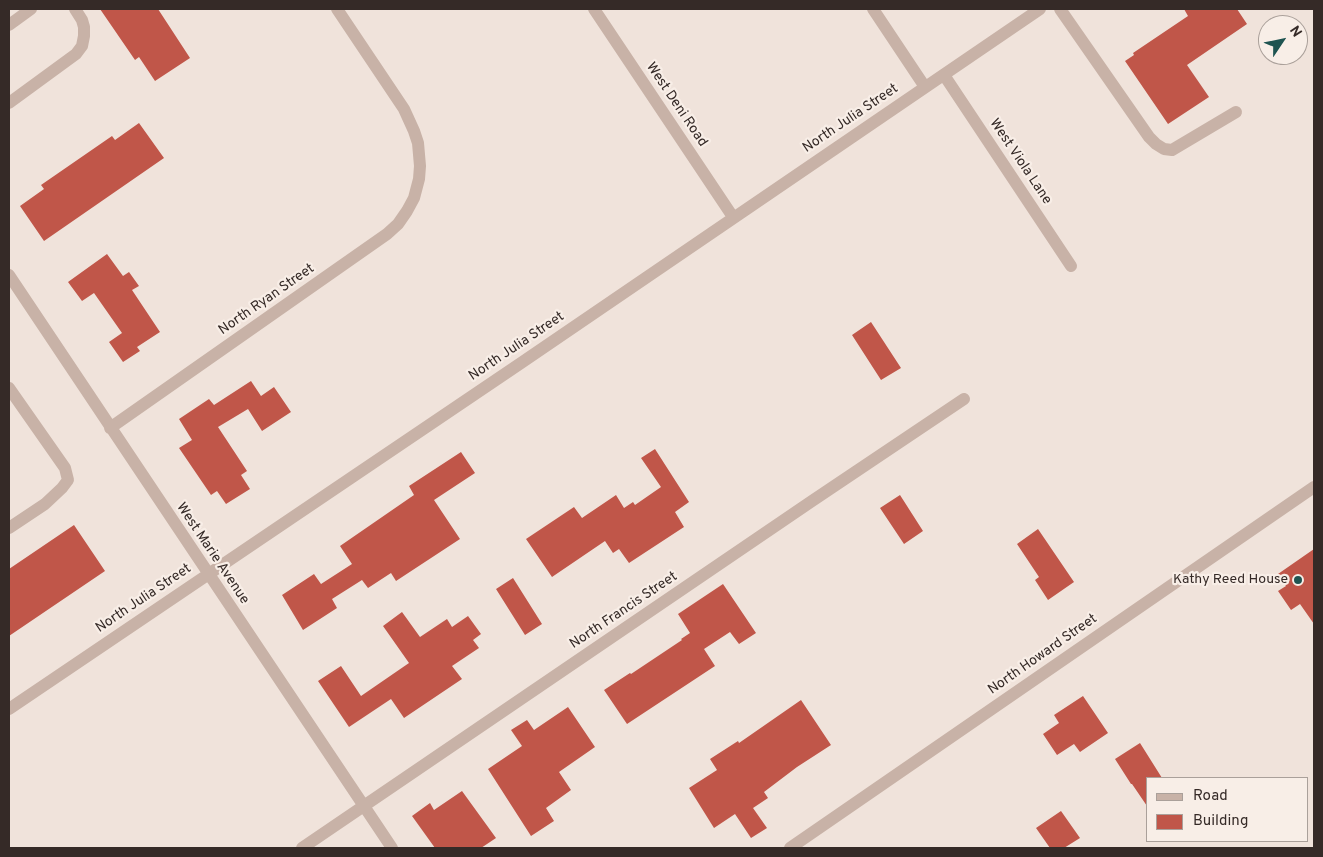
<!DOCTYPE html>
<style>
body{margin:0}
#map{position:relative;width:1323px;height:857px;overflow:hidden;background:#f0e3db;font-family:Overpass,sans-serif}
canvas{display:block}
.frame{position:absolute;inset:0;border:10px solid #352a27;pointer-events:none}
.legend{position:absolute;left:1146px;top:777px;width:162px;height:65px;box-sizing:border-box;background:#f8eee7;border:1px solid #aaa09a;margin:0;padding:6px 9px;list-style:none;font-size:15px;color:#352a27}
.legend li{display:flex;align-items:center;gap:10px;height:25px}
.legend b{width:25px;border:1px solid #aaa09a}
.north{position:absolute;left:1258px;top:15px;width:50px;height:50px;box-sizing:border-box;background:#f8eee7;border:1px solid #aaa09a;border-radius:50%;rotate:56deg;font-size:14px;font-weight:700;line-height:20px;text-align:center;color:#352a27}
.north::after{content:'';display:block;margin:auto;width:18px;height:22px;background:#1f5451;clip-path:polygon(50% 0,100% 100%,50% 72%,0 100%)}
</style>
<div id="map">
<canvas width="1323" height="857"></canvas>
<div class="frame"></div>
<ul class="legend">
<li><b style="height:6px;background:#c8b2a7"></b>Road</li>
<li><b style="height:14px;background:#c05649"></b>Building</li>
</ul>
<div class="north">N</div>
</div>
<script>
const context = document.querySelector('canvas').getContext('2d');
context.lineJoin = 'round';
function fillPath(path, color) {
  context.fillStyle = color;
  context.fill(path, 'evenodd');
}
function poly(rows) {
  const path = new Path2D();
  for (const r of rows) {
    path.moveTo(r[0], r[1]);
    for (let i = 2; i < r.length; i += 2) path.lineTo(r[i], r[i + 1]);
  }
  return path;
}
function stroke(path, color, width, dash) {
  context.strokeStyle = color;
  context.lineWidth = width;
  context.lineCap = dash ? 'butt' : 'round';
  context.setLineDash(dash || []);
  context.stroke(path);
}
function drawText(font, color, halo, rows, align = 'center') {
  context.font = font + ' Overpass,sans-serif';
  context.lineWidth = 4.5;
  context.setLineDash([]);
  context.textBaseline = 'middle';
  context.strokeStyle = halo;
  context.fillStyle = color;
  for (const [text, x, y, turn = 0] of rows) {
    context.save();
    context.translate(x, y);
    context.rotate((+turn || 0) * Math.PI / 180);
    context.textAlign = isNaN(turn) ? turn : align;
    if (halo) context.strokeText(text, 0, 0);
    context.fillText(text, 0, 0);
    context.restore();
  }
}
const building = poly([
 [100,9,158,9,190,58,155,81,139,57,135,60],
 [1184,9,1237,9,1247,24,1187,65,1209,97,1168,124,1125,61,1134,55,1133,53,1188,16],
 [139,123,164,158,44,241,20,206,44,189,41,185,112,136,115,140],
 [107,254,123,276,129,272,139,286,132,290,160,332,137,347,140,351,123,362,109,342,122,333,94,293,82,301,68,282],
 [871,322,901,368,881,380,852,335],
 [251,381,261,396,274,387,291,412,262,431,248,409,218,427,247,471,241,475,250,489,226,504,217,491,211,495,179,448,192,440,179,419,209,399,214,405],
 [655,449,689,502,675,512,684,527,629,563,619,549,613,553,605,541,552,577,526,539,574,507,582,518,616,495,624,508,633,502,635,505,661,487,641,458],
 [461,452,475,473,434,500,460,539,396,581,391,573,368,588,362,580,332,599,337,608,303,630,282,595,314,574,321,584,352,564,340,546,414,495,409,486],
 [900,495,923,531,904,544,880,508],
 [74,525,105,571,9,636,9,569],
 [1038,529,1074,582,1048,600,1035,580,1039,577,1017,544],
 [1314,549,1314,624,1300,604,1291,610,1278,591,1286,586,1278,574],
 [513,578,542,624,525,635,496,589],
 [723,584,756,633,739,644,730,632,704,649,715,666,627,724,604,690,630,673,631,674,682,640,681,639,690,633,678,614],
 [402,612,420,637,447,619,452,627,468,616,481,634,473,640,479,648,452,666,462,679,404,718,391,699,349,727,318,681,341,666,361,696,409,663,383,626],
 [1083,696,1108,733,1080,752,1074,744,1057,755,1043,734,1059,723,1054,715],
 [801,700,831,745,797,767,764,792,768,798,753,808,767,828,751,838,735,814,714,828,689,788,717,770,710,759,738,741,739,743],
 [568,707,595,747,559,772,571,790,546,808,554,821,531,836,488,769,522,746,511,730,527,720,534,730],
 [1140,743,1162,778,1147,778,1147,806,1132,784,1131,784,1115,759],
 [462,791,496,838,481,848,435,848,412,816,430,803,434,810],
 [1061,811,1080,838,1064,848,1050,848,1036,828]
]);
const minor = poly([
 [594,9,733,217],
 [873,9,925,87],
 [1060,9,1149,137,1156,144,1164,149,1172,150,1236,112],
 [9,25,31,9],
 [944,75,1071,266],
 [9,103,76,54,82,46,84,36,84,27,82,20,75,9],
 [9,275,392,848],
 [9,388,65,468,68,480,62,488,45,504,9,528],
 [110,428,387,234,398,224,407,211,414,198,419,179,420,166,418,143,414,131,404,109,337,9],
 [9,709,521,363,1040,9],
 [302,848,812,501,964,399],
 [790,848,1314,487]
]);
const markers = [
 [1298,580,5,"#1f5451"]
];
const streetNames = [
 ["West Deni Road",676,105,56],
 ["North Julia Street",851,119,-34],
 ["West Viola Lane",1020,162,56],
 ["North Ryan Street",267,300,-35],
 ["North Julia Street",517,347,-34],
 ["West Marie Avenue",212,554,56],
 ["North Julia Street",144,599,-34],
 ["North Francis Street",624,611,-34],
 ["North Howard Street",1043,655,-35]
];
const poiNames = [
 ["Kathy Reed House",1288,580]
];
fillPath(building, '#c05649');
stroke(minor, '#c8b2a7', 12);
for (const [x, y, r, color] of markers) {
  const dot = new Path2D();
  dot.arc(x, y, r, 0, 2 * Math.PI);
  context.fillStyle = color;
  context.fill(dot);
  stroke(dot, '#f8eee7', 2);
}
drawText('14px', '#352a27', '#f8eee7', streetNames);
drawText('14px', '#352a27', '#f8eee7', poiNames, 'right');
</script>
